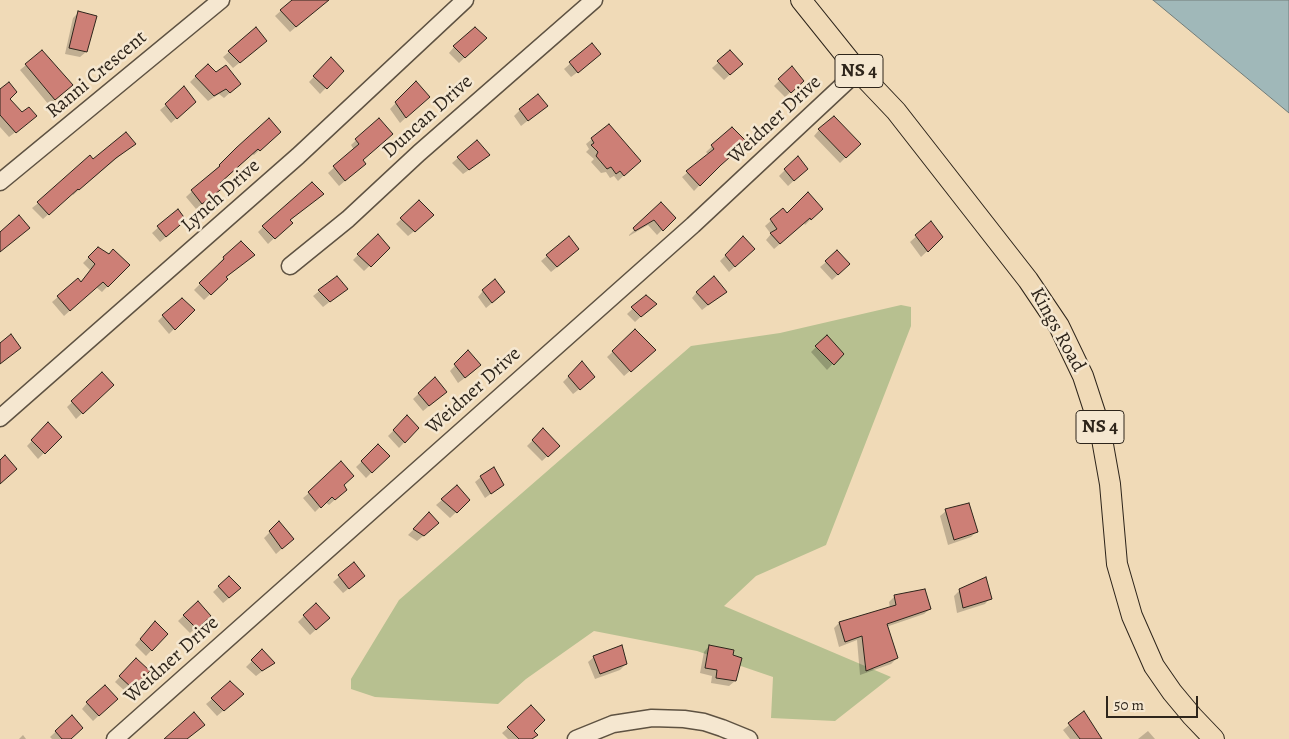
<!DOCTYPE html>
<style>
body{margin:0}
#map{position:relative;width:1289px;height:739px;overflow:hidden;background:#f0dab7;font-family:Alegreya,serif}
canvas{display:block}
.scale{position:absolute;left:1106px;top:696px;width:92px;height:22px;box-sizing:border-box;border:2px solid #2e251b;border-top:0;padding-left:6px;font-size:15px;line-height:18px;white-space:nowrap;color:#2e251b;-webkit-text-stroke:4px #f5e7d0;paint-order:stroke}
</style>
<div id="map">
<canvas width="1289" height="739"></canvas>
<div class="scale">50 m</div>
</div>
<script>
const context = document.querySelector('canvas').getContext('2d');
context.lineJoin = 'round';
function fillPath(path, color) {
  context.fillStyle = color;
  context.fill(path, 'evenodd');
}
function poly(rows) {
  const path = new Path2D();
  for (const r of rows) {
    path.moveTo(r[0], r[1]);
    for (let i = 2; i < r.length; i += 2) path.lineTo(r[i], r[i + 1]);
  }
  return path;
}
function stroke(path, color, width, dash) {
  context.strokeStyle = color;
  context.lineWidth = width;
  context.lineCap = dash ? 'butt' : 'round';
  context.setLineDash(dash || []);
  context.stroke(path);
}
function drawText(font, color, halo, rows, align = 'center') {
  context.font = font + ' Alegreya,serif';
  context.lineWidth = 5;
  context.setLineDash([]);
  context.textBaseline = 'middle';
  context.strokeStyle = halo;
  context.fillStyle = color;
  for (const [text, x, y, turn = 0] of rows) {
    context.save();
    context.translate(x, y);
    context.rotate((+turn || 0) * Math.PI / 180);
    context.textAlign = isNaN(turn) ? turn : align;
    if (halo) context.strokeText(text, 0, 0);
    context.fillText(text, 0, 0);
    context.restore();
  }
}
const green = poly([
 [901,305,911,307,911,326,826,545,756,576,724,606,891,677,835,721,771,718,773,677,697,651,594,631,526,679,498,704,375,697,351,689,351,679,399,600,691,346,780,333]
]);
const water = poly([
 [1153,0,1289,0,1289,113,1153,0]
]);
const shadow = poly([
 [293,0,320,0,317,9,290,32,275,16],
 [79,12,86,52,80,57,65,54,73,18],
 [256,29,260,46,233,68,223,57],
 [485,38,459,63,449,53,454,47],
 [592,45,594,60,571,77,564,69],
 [730,52,735,70,724,80,712,68],
 [331,59,342,71,320,94,309,82],
 [26,65,66,90,49,105,20,70],
 [792,68,797,86,785,97,774,86],
 [196,76,233,90,224,98,219,94,208,101,190,82],
 [416,82,428,97,400,123,390,109],
 [0,91,30,121,9,137,0,127],
 [166,105,188,108,171,123,160,110],
 [520,110,540,111,521,126,514,116],
 [378,120,359,169,339,186,328,173,354,150,351,145],
 [732,128,716,168,694,191,682,177,709,155,706,152],
 [819,130,859,144,840,163,814,136],
 [274,137,254,155,252,154,219,183,217,192,196,209,186,197,237,149],
 [592,139,634,166,618,181,614,176,610,178,606,172,601,173,591,162,594,159,586,152,589,149,586,144],
 [134,144,73,195,72,193,43,219,32,208,93,160],
 [458,158,483,160,463,174,452,163],
 [797,158,801,174,788,186,779,176],
 [317,199,289,221,285,228,268,244,258,232,263,227],
 [419,202,427,221,408,236,396,224],
 [661,204,674,218,657,235,648,225,629,236,629,235],
 [821,209,805,225,804,223,774,249,766,240,771,234,765,226,783,210,787,215],
 [177,211,179,226,160,242,152,233],
 [931,223,942,237,921,257,910,242],
 [378,235,388,248,364,271,353,260],
 [743,238,748,254,729,272,720,261],
 [98,248,128,265,102,292,96,287,64,316,52,302,78,280,80,283,90,270,83,263],
 [254,255,225,278,226,279,204,300,194,290,219,265,218,264,224,258],
 [572,255,551,272,541,261,547,256],
 [826,262,843,270,832,280,820,267],
 [337,277,346,289,323,307,313,296],
 [483,291,498,298,486,308,478,297],
 [697,292,725,292,702,310,692,298],
 [646,296,649,309,635,322,627,314],
 [193,310,169,334,158,321,163,316],
 [635,331,648,355,624,376,607,357],
 [816,347,842,354,827,370,811,352],
 [468,352,474,371,458,383,450,371],
 [582,363,588,382,573,394,563,382],
 [102,374,112,385,76,419,67,407],
 [435,378,446,392,423,411,413,399],
 [407,417,418,428,399,448,388,436],
 [48,424,60,437,38,459,27,446],
 [543,430,558,446,542,461,527,446],
 [378,446,388,456,366,478,356,467],
 [481,477,503,485,485,498,475,482],
 [343,485,340,495,329,505,325,502,315,512,303,498,309,493],
 [457,487,469,500,450,518,436,505],
 [946,511,976,532,971,537,948,545,940,516],
 [429,514,432,529,417,541,408,535],
 [279,523,286,545,276,554,264,538],
 [354,564,358,581,343,593,333,582],
 [229,577,234,594,223,603,213,592],
 [924,590,930,609,924,614,886,627,897,658,891,664,860,675,857,640,839,647,834,628,839,623,890,608,889,602,894,597],
 [960,590,990,598,985,604,957,613,954,596],
 [198,602,204,621,190,633,178,621],
 [316,604,322,624,310,635,298,622],
 [150,628,167,634,146,656,135,645],
 [709,646,735,681,729,686,711,683,712,676,700,673,704,652],
 [262,651,273,663,256,676,246,667],
 [594,657,626,664,620,670,595,679,588,662],
 [136,660,148,671,126,692,115,682],
 [212,699,236,700,217,716,206,704],
 [87,703,111,704,93,721,82,709],
 [1084,713,1100,739,1070,739,1063,730],
 [72,716,70,739,52,739,50,737],
 [508,728,533,731,532,739,508,739,502,733],
 [1148,731,1155,739,1138,739],
 [23,735,26,739,19,739]
]);
const building = poly([
 [292,0,329,0,296,27,280,10,292,0],
 [78,11,97,16,87,52,69,48,78,11],
 [256,27,267,41,240,63,228,51,256,27],
 [475,27,487,38,465,58,453,46,475,27],
 [592,43,601,54,578,73,569,62,592,43],
 [42,50,73,85,55,100,25,64,42,50],
 [730,50,743,64,730,75,717,61,730,50],
 [331,57,344,71,327,89,313,76,331,57],
 [208,64,216,72,226,65,241,84,230,93,226,89,214,96,195,76,208,64],
 [792,66,804,81,791,93,778,79,792,66],
 [416,81,430,97,406,118,395,102,416,81],
 [9,82,17,92,10,99,22,112,29,107,37,116,16,133,0,115,0,89,9,82],
 [184,86,196,102,177,119,165,104,184,86],
 [538,94,548,106,528,121,519,109,538,94],
 [834,116,861,144,846,158,818,129,834,116],
 [269,118,281,132,260,151,258,149,220,183,224,187,202,204,191,190,220,166,219,165,236,148,269,118],
 [379,118,393,134,363,160,366,164,345,181,333,166,359,144,355,139,379,118],
 [609,124,641,161,624,176,620,171,616,174,611,167,607,169,596,156,598,152,591,145,594,143,591,138,609,124],
 [732,127,747,142,721,165,700,186,686,171,714,149,711,145,732,127],
 [126,132,136,144,116,158,79,190,78,189,49,215,37,202,90,155,93,159,126,132],
 [477,140,490,155,469,170,457,157,477,140],
 [798,156,808,169,794,181,784,169,798,156],
 [312,182,324,194,290,220,293,223,275,239,262,226,312,182],
 [808,192,823,209,811,220,810,218,780,244,770,233,777,229,770,219,783,208,787,213,808,192],
 [419,200,434,215,415,232,400,218,419,200],
 [661,202,676,218,663,231,654,220,635,231,633,228,661,202],
 [178,209,186,220,166,237,157,226,178,209],
 [19,215,30,228,0,252,0,232,19,215],
 [931,221,943,237,928,252,915,235,931,221],
 [378,234,390,248,371,267,357,254,378,234],
 [569,236,579,249,557,267,546,255,569,236],
 [743,236,755,249,735,267,725,255,743,236],
 [241,241,255,255,226,277,228,279,211,295,199,283,224,259,223,257,241,241],
 [98,247,109,254,113,249,130,265,108,287,103,282,70,311,57,296,78,278,81,282,95,264,88,257,98,247],
 [837,250,850,264,838,275,825,261,837,250],
 [337,276,348,289,330,302,318,290,337,276],
 [714,276,727,292,708,305,696,292,714,276],
 [495,279,505,292,492,303,482,290,495,279],
 [646,295,657,304,641,317,631,307,646,295],
 [182,298,195,310,175,330,162,315,182,298],
 [635,329,656,350,631,372,612,351,635,329],
 [11,334,21,348,0,364,0,343,11,334],
 [827,335,844,354,834,365,815,346,827,335],
 [468,350,481,365,465,378,454,364,468,350],
 [582,361,595,377,580,390,568,376,582,361],
 [102,372,114,385,83,414,71,401,102,372],
 [435,377,447,392,429,406,418,393,435,377],
 [407,415,419,428,405,443,393,430,407,415],
 [48,422,62,437,45,454,31,440,48,422],
 [543,428,560,446,548,457,532,440,543,428],
 [378,444,390,456,372,473,361,461,378,444],
 [5,455,17,469,0,484,0,460,5,455],
 [341,461,354,476,344,485,347,490,335,500,332,497,321,508,308,492,341,461],
 [494,467,504,485,491,494,480,476,494,467],
 [457,485,470,500,457,513,441,499,457,485],
 [969,503,978,532,954,540,945,509,969,503],
 [429,512,439,523,424,536,413,529,429,512],
 [279,521,294,539,282,549,269,531,279,521],
 [354,562,365,576,349,589,338,575,354,562],
 [229,576,241,588,229,598,218,586,229,576],
 [986,577,992,599,963,608,959,589,986,577],
 [925,589,931,609,887,624,898,658,866,671,862,636,845,642,839,622,896,605,894,595,925,589],
 [198,601,211,616,197,629,183,615,198,601],
 [316,603,330,618,316,630,303,615,316,603],
 [155,621,168,634,152,651,140,639,155,621],
 [622,645,627,664,600,674,593,656,622,645],
 [709,645,734,650,733,655,742,658,736,681,716,678,717,670,705,668,709,645],
 [262,649,275,663,262,671,251,660,262,649],
 [136,658,150,671,132,688,119,676,136,658],
 [230,681,244,694,224,711,211,698,230,681],
 [105,685,118,699,99,716,86,702,105,685],
 [531,705,545,720,534,731,538,735,532,739,519,739,507,727,531,705],
 [1084,711,1102,739,1080,739,1068,723,1084,711],
 [194,712,205,725,187,739,164,739,194,712],
 [72,715,83,728,71,739,62,739,55,731,72,715]
]);
const minor = poly([
 [0,182,221,0],
 [290,266,348,219,419,153,594,0],
 [0,418,298,156,465,0],
 [115,739,693,225,858,71],
 [576,739,613,724,652,718,684,719,704,722,722,728,749,739]
]);
const major = poly([
 [801,0,858,71,896,111,1028,280,1059,326,1083,376,1100,428,1110,484,1117,564,1132,616,1154,666,1172,692,1192,716,1214,739]
]);
const shields = [
 [859,71,48],
 [1100,427,48]
];
const shieldNames = [
 ["NS 4",859,71],
 ["NS 4",1100,427]
];
const streetNames = [
 ["Ranni Crescent",97,75,-40],
 ["Duncan Drive",428,117,-42],
 ["Weidner Drive",775,120,-43],
 ["Lynch Drive",221,196,-42],
 ["Kings Road",1057,330,61],
 ["Weidner Drive",474,391,-42],
 ["Weidner Drive",172,660,-42]
];
fillPath(green, '#b7c090');
fillPath(water, '#a0b8b9');
stroke(water, '#727d7a', 1);
fillPath(shadow, '#0003');
fillPath(building, '#cd7f76');
stroke(building, '#2e251b', 1);
stroke(minor, '#5e5242', 19);
stroke(major, '#2e251b', 22);
stroke(minor, '#f5e7d0', 16);
stroke(major, '#f0dab7', 20);
for (const [x, y, w] of shields) {
  const box = new Path2D();
  box.roundRect(x - w / 2, y - 16.5, w, 33, 4);
  context.fillStyle = '#f5e7d0';
  context.fill(box);
  stroke(box, '#2e251b', 1);
}
drawText('bold 19px', '#2e251b', null, shieldNames);
drawText('20px', '#2e251b', '#f5e7d0', streetNames);
</script>
